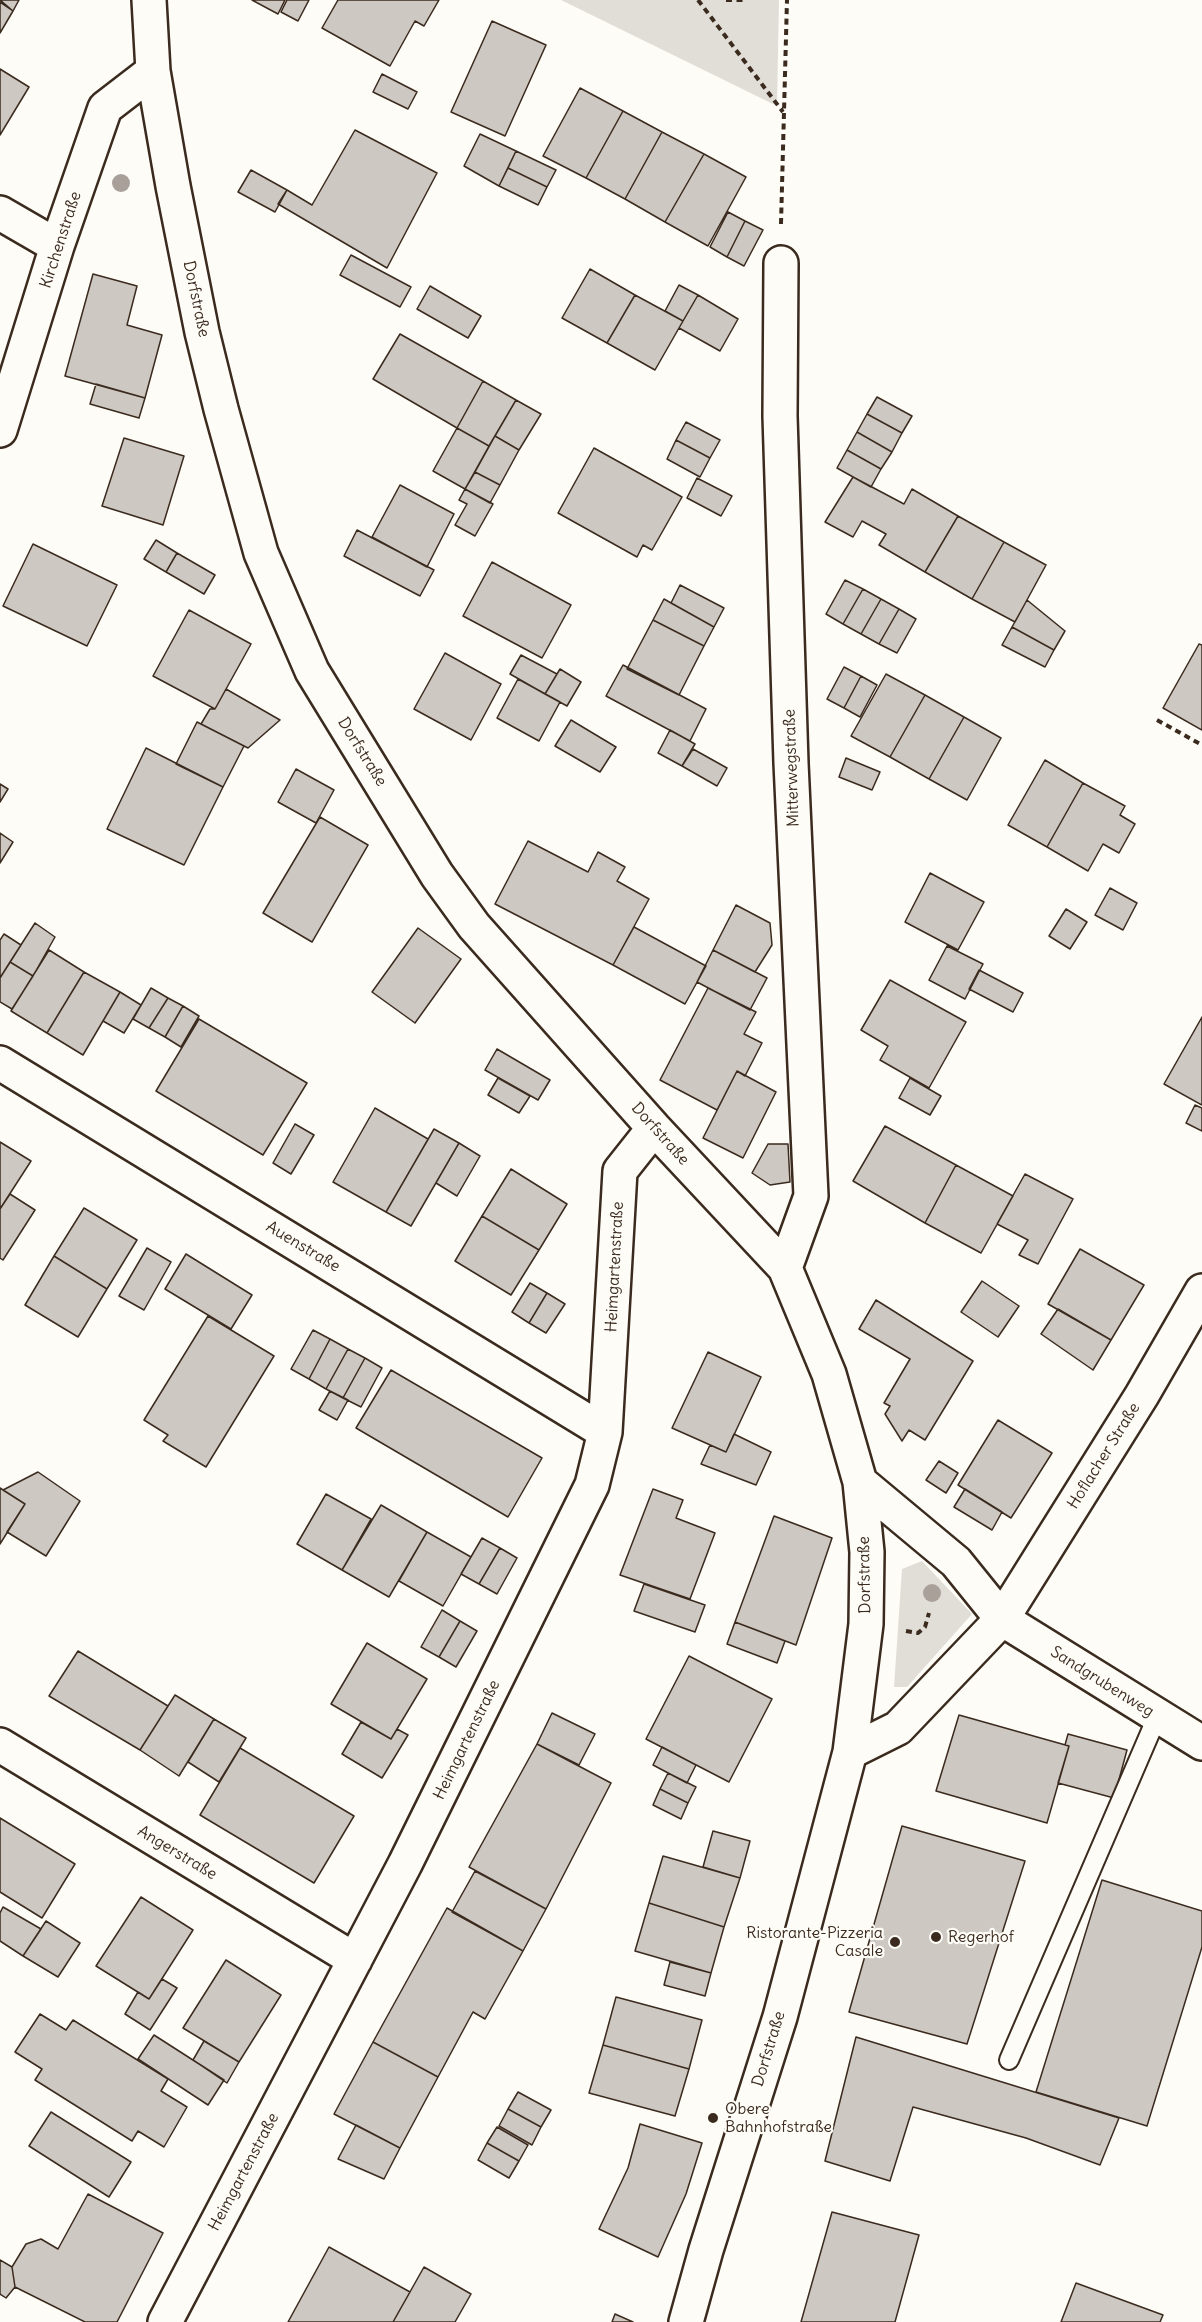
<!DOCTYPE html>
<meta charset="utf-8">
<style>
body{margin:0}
canvas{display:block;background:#fdfcf7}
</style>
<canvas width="1202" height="2322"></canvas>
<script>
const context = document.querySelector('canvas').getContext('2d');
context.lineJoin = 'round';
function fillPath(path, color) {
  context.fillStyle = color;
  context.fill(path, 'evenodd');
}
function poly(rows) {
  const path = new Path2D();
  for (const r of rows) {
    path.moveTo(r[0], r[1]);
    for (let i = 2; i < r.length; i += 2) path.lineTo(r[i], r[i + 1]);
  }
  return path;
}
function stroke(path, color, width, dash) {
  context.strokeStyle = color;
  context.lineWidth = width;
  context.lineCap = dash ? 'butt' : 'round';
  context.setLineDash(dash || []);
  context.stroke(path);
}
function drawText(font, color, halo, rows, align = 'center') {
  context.font = font + ' Delius,sans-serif';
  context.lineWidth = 4.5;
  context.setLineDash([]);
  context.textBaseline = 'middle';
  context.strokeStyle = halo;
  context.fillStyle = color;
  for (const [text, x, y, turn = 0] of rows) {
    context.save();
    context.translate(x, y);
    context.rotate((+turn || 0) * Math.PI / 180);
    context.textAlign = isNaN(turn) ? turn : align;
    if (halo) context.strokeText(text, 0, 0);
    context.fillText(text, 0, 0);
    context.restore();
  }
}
const green = poly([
 [561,0,779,0,777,106],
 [922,1561,972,1614,907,1687,894,1687,902,1569]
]);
const building = poly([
 [0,0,19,0,13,11,0,0],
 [252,0,285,0,278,14,252,0],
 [287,0,309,0,298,21,281,12,287,0],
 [338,0,439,0,424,26,415,21,390,66,322,28,338,0],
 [0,2,13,11,0,33,0,2],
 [492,21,546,45,505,136,451,112,492,21],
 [0,69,29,87,0,135,0,69],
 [382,74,417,92,408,109,373,92,382,74],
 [580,88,623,111,586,178,543,156,580,88],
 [623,111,662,132,625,199,586,178,623,111],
 [355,130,437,173,387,268,278,204,287,190,312,205,355,130],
 [662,132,704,154,665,222,625,199,662,132],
 [480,134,516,151,499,186,464,166,480,134],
 [516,151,556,170,547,187,508,168,516,151],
 [704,154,746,177,708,246,665,222,704,154],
 [508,168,547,187,538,205,499,186,508,168],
 [251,170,287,190,275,212,238,192,251,170],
 [728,212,745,221,727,257,710,247,728,212],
 [745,221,763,230,744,266,727,257,745,221],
 [351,255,411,287,400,307,340,275,351,255],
 [590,269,635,295,607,343,562,318,590,269],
 [93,274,137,286,127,325,162,335,145,398,65,376,93,274],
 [679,285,698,295,683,321,665,311,679,285],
 [430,286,481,316,468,338,417,309,430,286],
 [635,295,683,321,655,370,607,343,635,295],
 [698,295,738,319,720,351,679,328,698,295],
 [400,334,483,381,457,428,373,379,400,334],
 [483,381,516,400,489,446,457,428,483,381],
 [96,384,145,398,139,418,90,404,96,384],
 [877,397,912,416,902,433,867,414,877,397],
 [516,400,541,414,519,450,495,436,516,400],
 [867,414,902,433,892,452,857,432,867,414],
 [686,422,720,440,710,458,676,440,686,422],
 [457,428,489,446,465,489,433,471,457,428],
 [857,432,892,452,881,469,847,450,857,432],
 [495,436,519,450,500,485,475,472,495,436],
 [124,438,184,456,163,525,102,506,124,438],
 [676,440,710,458,700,477,667,459,676,440],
 [594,448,682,497,652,550,643,545,637,557,558,513,594,448],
 [847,450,881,469,871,487,837,468,847,450],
 [475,472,500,485,490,503,465,489,475,472],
 [853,477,904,504,912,489,958,516,925,572,879,545,886,534,862,521,853,537,825,522,853,477],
 [697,478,732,496,721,516,687,498,697,478],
 [400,485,454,514,427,567,372,537,400,485],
 [465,489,493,504,475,536,455,525,467,504,459,500,465,489],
 [958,516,1004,542,972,599,925,572,958,516],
 [357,530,434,570,420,596,344,556,357,530],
 [156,540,177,553,166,572,144,559,156,540],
 [1004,542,1046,565,1015,622,972,599,1004,542],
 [33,544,117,585,87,646,3,606,33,544],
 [177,553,215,575,204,594,166,572,177,553],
 [492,562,571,605,542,658,463,616,492,562],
 [845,580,863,589,843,624,826,614,845,580],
 [680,585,724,608,714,627,671,603,680,585],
 [863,589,881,599,861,634,843,624,863,589],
 [664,599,714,627,704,646,653,620,664,599],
 [881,599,899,609,879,644,861,634,881,599],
 [1027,600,1065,631,1054,650,1012,627,1027,600],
 [899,609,916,619,897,653,879,644,899,609],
 [189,610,251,644,215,709,153,676,189,610],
 [653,620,704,646,679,695,627,669,653,620],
 [1012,627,1054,650,1045,667,1002,645,1012,627],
 [1199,644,1202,645,1202,730,1163,708,1199,644],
 [445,653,501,684,471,740,414,709,445,653],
 [521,655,557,674,545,694,510,674,521,655],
 [623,665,706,709,690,741,606,696,623,665],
 [844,667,861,676,844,708,827,699,844,667],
 [560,669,581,682,567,706,545,694,560,669],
 [886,674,925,695,890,757,851,736,886,674],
 [861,676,877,685,860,717,844,708,861,676],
 [518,679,560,702,539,741,497,718,518,679],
 [226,689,280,720,248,748,201,724,210,709,215,709,226,689],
 [925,695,964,717,929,779,890,757,925,695],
 [964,717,1001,738,967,800,929,779,964,717],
 [571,720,616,747,600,772,555,746,571,720],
 [197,722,244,746,223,787,176,764,197,722],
 [670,730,695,744,682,766,658,753,670,730],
 [146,748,223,787,184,865,107,829,146,748],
 [693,749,727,768,717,786,682,766,693,749],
 [846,758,880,772,872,790,839,777,846,758],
 [1045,760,1083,783,1047,847,1008,825,1045,760],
 [296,769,334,790,316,823,278,802,296,769],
 [1083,783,1125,806,1120,815,1135,824,1119,853,1103,844,1088,871,1047,847,1083,783],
 [0,784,8,789,0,802,0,784],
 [320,817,368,845,312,942,263,913,320,817],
 [0,833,13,842,0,863,0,833],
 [528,841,588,872,598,852,625,867,617,881,649,899,613,965,495,904,528,841],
 [930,873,984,902,958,950,905,922,930,873],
 [1110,888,1137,903,1123,930,1095,915,1110,888],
 [736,905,770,923,772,945,755,972,713,950,736,905],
 [1066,909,1087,922,1070,949,1049,936,1066,909],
 [35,923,55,937,33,976,10,962,35,923],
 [634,927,706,966,685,1004,613,965,634,927],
 [418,928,461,959,415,1023,372,992,418,928],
 [4,934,21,945,0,978,0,940,4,934],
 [947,946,983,964,965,999,929,980,947,946],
 [49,950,84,972,47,1033,11,1011,49,950],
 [713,950,767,978,750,1010,697,982,713,950],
 [10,962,33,976,12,1009,0,1002,0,978,10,962],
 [979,970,1023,993,1013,1012,969,989,979,970],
 [84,972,120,992,83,1055,47,1033,84,972],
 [890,980,966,1022,929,1088,880,1060,888,1046,861,1030,890,980],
 [151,988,168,998,149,1028,133,1019,151,988],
 [708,988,756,1012,744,1034,762,1043,745,1076,737,1071,717,1110,660,1080,708,988],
 [120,992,141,1005,124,1033,103,1021,120,992],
 [168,998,183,1006,165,1037,149,1028,168,998],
 [183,1006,199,1016,181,1047,165,1037,183,1006],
 [1202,1017,1202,1105,1164,1084,1202,1017],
 [199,1019,307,1083,263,1155,156,1091,199,1019],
 [497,1049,550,1080,538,1100,485,1070,497,1049],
 [737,1071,776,1092,743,1158,703,1138,737,1071],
 [498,1078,530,1096,519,1113,488,1095,498,1078],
 [910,1078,941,1096,930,1115,899,1098,910,1078],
 [1195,1105,1202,1108,1202,1131,1186,1123,1195,1105],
 [375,1108,428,1139,386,1212,333,1182,375,1108],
 [295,1124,314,1135,291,1174,273,1163,295,1124],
 [885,1126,956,1165,925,1223,853,1181,885,1126],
 [434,1129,459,1143,411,1226,386,1212,434,1129],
 [0,1142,31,1161,0,1209,0,1142],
 [459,1143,480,1156,457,1196,436,1183,459,1143],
 [768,1144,788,1144,790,1182,770,1185,752,1173,768,1144],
 [956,1165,1013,1196,981,1253,925,1223,956,1165],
 [511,1169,567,1204,539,1250,482,1216,511,1169],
 [1025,1174,1073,1199,1038,1264,1019,1255,1028,1240,997,1224,1025,1174],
 [10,1194,35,1210,3,1260,0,1258,0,1209,10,1194],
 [84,1208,137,1240,107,1289,54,1256,84,1208],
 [482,1216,539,1250,511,1295,455,1261,482,1216],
 [147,1248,171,1262,144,1310,119,1296,147,1248],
 [1080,1249,1144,1285,1111,1340,1048,1304,1080,1249],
 [186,1254,252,1295,231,1329,165,1289,186,1254],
 [54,1256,107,1289,78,1337,25,1305,54,1256],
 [982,1281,1019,1306,998,1337,961,1312,982,1281],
 [530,1283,547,1293,529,1323,512,1312,530,1283],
 [547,1293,565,1304,546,1333,529,1323,547,1293],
 [876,1300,973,1361,925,1440,909,1430,902,1441,885,1414,890,1406,884,1403,910,1359,859,1329,876,1300],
 [1058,1309,1111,1340,1093,1370,1041,1334,1058,1309],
 [208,1316,274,1356,206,1467,163,1441,168,1435,144,1420,208,1316],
 [313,1330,330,1339,309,1379,291,1369,313,1330],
 [330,1339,348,1349,326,1389,309,1379,330,1339],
 [348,1349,365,1358,343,1398,326,1389,348,1349],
 [708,1352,761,1377,726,1452,672,1428,708,1352],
 [365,1358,382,1368,361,1407,343,1398,365,1358],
 [391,1370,542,1458,508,1517,356,1428,391,1370],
 [330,1391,348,1400,337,1420,319,1410,330,1391],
 [998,1420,1052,1453,1011,1518,958,1485,998,1420],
 [734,1434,771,1452,756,1485,701,1464,710,1445,726,1452,734,1434],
 [939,1461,958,1473,946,1493,926,1480,939,1461],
 [38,1472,80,1501,46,1556,7,1532,25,1504,3,1490,38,1472],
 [0,1488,25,1504,0,1544,0,1488],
 [653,1489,683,1500,676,1518,715,1533,690,1599,620,1575,653,1489],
 [965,1489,1002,1512,992,1530,954,1507,965,1489],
 [326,1494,371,1519,342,1570,297,1544,326,1494],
 [381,1505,427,1532,389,1597,342,1570,381,1505],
 [774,1516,832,1538,796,1645,735,1622,774,1516],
 [427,1532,471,1557,443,1606,399,1581,427,1532],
 [482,1538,500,1548,479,1584,461,1574,482,1538],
 [500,1548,517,1558,497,1594,479,1584,500,1548],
 [644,1584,705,1605,695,1632,634,1611,644,1584],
 [442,1610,460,1621,439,1657,421,1647,442,1610],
 [460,1621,477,1631,456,1667,439,1657,460,1621],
 [735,1622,785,1641,777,1663,727,1644,735,1622],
 [367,1643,427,1679,391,1739,331,1704,367,1643],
 [78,1651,168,1706,140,1750,49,1696,78,1651],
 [689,1656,772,1699,729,1782,646,1739,689,1656],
 [175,1695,214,1719,179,1776,140,1750,175,1695],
 [552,1713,595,1734,579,1765,537,1744,552,1713],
 [959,1715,1069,1746,1047,1823,936,1791,959,1715],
 [214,1719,246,1738,219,1782,188,1762,214,1719],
 [361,1722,391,1739,397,1729,408,1735,382,1778,342,1754,361,1722],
 [1068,1734,1127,1750,1114,1798,1058,1783,1069,1746,1065,1745,1068,1734],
 [537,1744,611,1783,546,1909,469,1867,537,1744],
 [662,1747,696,1765,687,1783,653,1765,662,1747],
 [240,1748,354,1816,314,1883,200,1815,240,1748],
 [668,1773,696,1787,688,1803,660,1789,668,1773],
 [660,1789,688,1803,681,1819,653,1805,660,1789],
 [0,1818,75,1864,42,1918,0,1892,0,1818],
 [902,1826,1025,1861,967,2044,849,2012,902,1826],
 [713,1831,750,1841,740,1878,703,1867,713,1831],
 [663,1856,740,1878,724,1927,649,1903,663,1856],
 [475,1871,546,1909,523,1951,452,1912,475,1871],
 [1102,1880,1202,1911,1202,1947,1147,2126,1036,2092,1102,1880],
 [141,1897,193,1930,149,1999,96,1966,141,1897],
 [649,1903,724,1927,711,1973,635,1951,649,1903],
 [3,1907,41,1929,23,1956,0,1941,0,1913,3,1907],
 [447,1908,523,1951,485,2019,473,2012,438,2077,373,2042,447,1908],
 [46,1921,80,1943,58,1977,23,1956,46,1921],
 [226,1960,281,1995,239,2062,183,2028,226,1960],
 [670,1962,711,1973,705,1996,664,1985,670,1962],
 [162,1979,177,1988,150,2030,125,2014,138,1992,149,1999,162,1979],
 [616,1997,702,2020,689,2069,603,2045,616,1997],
 [40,2014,66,2030,73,2020,168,2079,161,2091,187,2107,164,2147,138,2131,132,2141,35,2080,42,2069,15,2052,40,2014],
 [154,2035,224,2080,208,2105,138,2059,154,2035],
 [856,2037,1119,2118,1100,2165,1026,2138,913,2107,890,2181,825,2161,856,2037],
 [204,2041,239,2062,227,2083,193,2060,204,2041],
 [373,2042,438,2077,400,2148,334,2114,373,2042],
 [603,2045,689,2069,675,2116,589,2093,603,2045],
 [518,2092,551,2110,541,2127,508,2109,518,2092],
 [508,2109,541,2127,532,2145,499,2126,508,2109],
 [51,2112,131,2162,109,2197,29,2146,51,2112],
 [640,2124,702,2143,686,2194,658,2257,599,2229,628,2168,640,2124],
 [356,2125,400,2148,384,2179,338,2159,356,2125],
 [497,2127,528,2145,519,2161,487,2143,497,2127],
 [487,2143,519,2161,509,2178,478,2160,487,2143],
 [88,2194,163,2233,117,2322,85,2322,15,2287,12,2267,26,2244,41,2239,58,2249,88,2194],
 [832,2212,919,2235,895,2322,801,2322,832,2212],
 [329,2247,410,2292,393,2322,288,2322,329,2247],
 [0,2260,12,2267,15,2287,6,2298,0,2294,0,2260],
 [424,2267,471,2294,455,2322,393,2322,424,2267],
 [1076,2283,1163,2315,1160,2322,1061,2322,1076,2283],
 [615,2314,633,2322,612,2322,615,2314]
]);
const path = poly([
 [698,0,783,112],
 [726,0,743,0],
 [781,224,787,0],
 [1157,720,1202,745],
 [906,1631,918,1633,925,1627,929,1613]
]);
const lane = poly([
 [1009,2060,1157,1717]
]);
const street = poly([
 [149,0,153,71,173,186,202,332,221,409,261,553,312,671,437,875,474,926,654,1128,785,1268,829,1374,860,1482,867,1552,866,1624,850,1752,780,2017,706,2250,686,2322],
 [0,213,57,246],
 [781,263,780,416,791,763,811,1196,785,1268],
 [0,430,57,246,105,108,153,71],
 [0,1063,605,1432],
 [860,1482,956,1562,1002,1619,1202,1743],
 [0,1745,355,1960],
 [850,1752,898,1728,1002,1619,1142,1395,1202,1291],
 [165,2322,405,1864,592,1485,605,1432,620,1171,654,1128]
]);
const trees = [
 [121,183],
 [932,1593]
];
const markers = [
 [936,1937,6,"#3b2a1e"],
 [895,1942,6,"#3b2a1e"],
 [713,2118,6,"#3b2a1e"]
];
const streetNames = [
 ["Kirchenstraße",61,240,-72],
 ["Dorfstraße",196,299,78],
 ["Dorfstraße",362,752,58],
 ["Mitterwegstraße",792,768,-92],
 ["Dorfstraße",660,1134,48],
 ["Auenstraße",303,1247,31],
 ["Heimgartenstraße",615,1267,-87],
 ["Hoflacher Straße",1104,1456,-58],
 ["Dorfstraße",865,1575,-91],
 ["Sandgrubenweg",1102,1682,32],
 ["Heimgartenstraße",467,1740,-64],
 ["Angerstraße",177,1853,31],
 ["Dorfstraße",769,2049,-73],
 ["Heimgartenstraße",244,2172,-62]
];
const poiNames = [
 ["Ristorante-Pizzeria",883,1933,"right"],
 ["Casale",883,1951,"right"],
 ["Regerhof",948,1937],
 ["Obere",725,2109],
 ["Bahnhofstraße",725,2127]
];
fillPath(green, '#e1ded7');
fillPath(building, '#cdc8c2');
stroke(building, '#3b2a1e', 1.5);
stroke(lane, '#3b2a1e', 22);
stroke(street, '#3b2a1e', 38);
stroke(path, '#3b2a1e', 4, [6, 4.5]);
stroke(lane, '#fdfcf7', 18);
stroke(street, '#fdfcf7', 33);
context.fillStyle = '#a9a199';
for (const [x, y] of trees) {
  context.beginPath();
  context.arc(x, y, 9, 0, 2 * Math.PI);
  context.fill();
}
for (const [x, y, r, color] of markers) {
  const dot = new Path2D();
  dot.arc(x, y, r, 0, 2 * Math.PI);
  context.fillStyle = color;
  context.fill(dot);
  stroke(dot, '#fdfcf7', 2);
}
drawText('16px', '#3b2a1e', '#fdfcf7', streetNames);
drawText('16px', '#3b2a1e', '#fdfcf7', poiNames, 'left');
</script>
